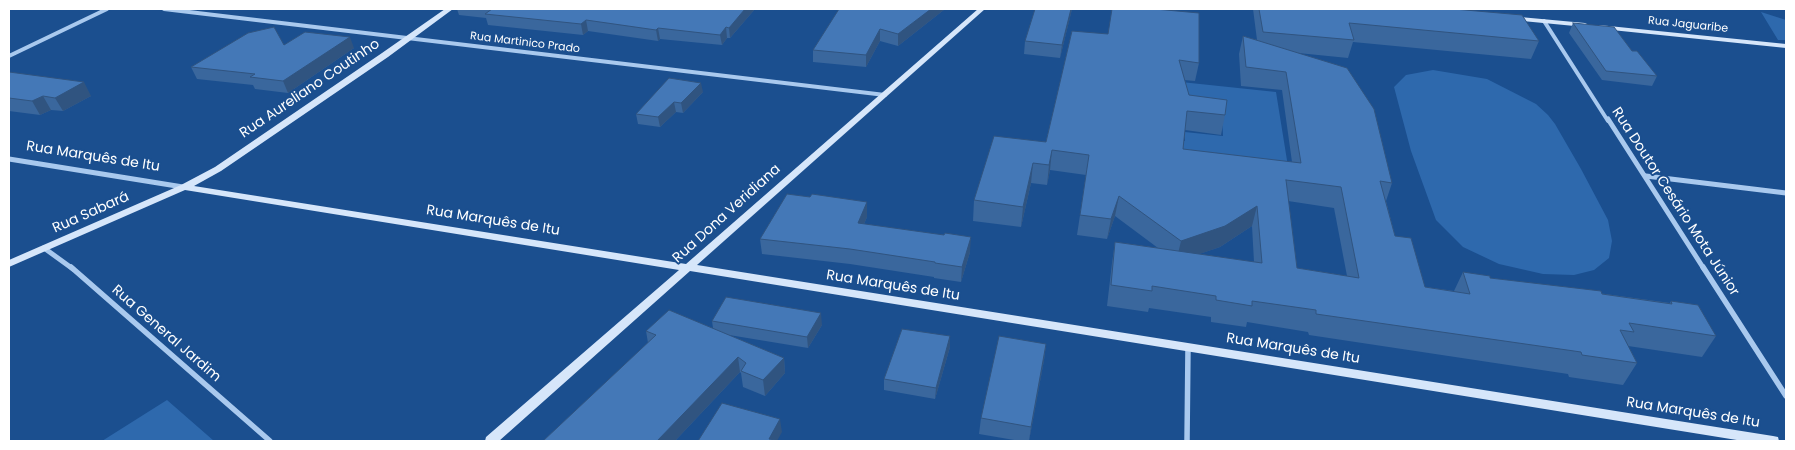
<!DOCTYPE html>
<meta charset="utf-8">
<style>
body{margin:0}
#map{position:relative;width:1795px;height:450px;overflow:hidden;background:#1b4f8f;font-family:Poppins,sans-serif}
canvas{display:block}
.frame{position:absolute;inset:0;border:10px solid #fff;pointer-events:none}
</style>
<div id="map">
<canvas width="1795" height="450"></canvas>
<div class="frame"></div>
</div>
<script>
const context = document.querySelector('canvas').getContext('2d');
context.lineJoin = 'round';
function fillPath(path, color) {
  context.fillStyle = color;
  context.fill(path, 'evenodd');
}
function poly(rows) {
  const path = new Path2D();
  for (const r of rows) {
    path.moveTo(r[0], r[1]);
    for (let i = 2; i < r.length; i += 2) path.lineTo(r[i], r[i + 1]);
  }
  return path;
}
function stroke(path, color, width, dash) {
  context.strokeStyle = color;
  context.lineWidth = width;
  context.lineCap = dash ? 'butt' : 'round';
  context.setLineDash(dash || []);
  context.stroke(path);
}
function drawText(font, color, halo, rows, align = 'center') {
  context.font = font + ' Poppins,sans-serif';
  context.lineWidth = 4;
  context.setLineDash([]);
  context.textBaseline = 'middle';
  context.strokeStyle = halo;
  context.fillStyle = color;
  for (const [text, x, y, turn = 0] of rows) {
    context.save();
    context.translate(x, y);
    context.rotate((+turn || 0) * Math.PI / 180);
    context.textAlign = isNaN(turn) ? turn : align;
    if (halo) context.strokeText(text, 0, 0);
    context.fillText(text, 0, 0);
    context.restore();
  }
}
const green = poly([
 [1761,12,1786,20,1786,40,1778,40],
 [1433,70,1487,79,1536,104,1548,115,1555,124,1581,169,1608,220,1612,241,1609,258,1594,270,1574,275,1543,274,1499,264,1463,247,1436,220,1411,151,1394,87,1406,75],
 [1162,80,1276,92,1290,179,1157,163,1158,138,1185,141,1185,132,1223,136,1222,114],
 [167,400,214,441,102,441]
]);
const streetFar2 = poly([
 [164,9,885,95],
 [1544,21,1608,121],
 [9,56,107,9]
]);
const streetFar1 = poly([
 [1608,119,1704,269],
 [9,159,183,187],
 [1646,176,1786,193],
 [44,248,73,269]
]);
const street = poly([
 [71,267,270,441],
 [1703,267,1786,396],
 [1187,441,1188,348]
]);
const secondary = poly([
 [445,9,453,9,388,57,221,171,194,186,686,264,978,9,985,9,697,265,1773,436,1778,437,1779,441,1743,441,690,271,499,441,485,441,486,437,679,270,185,190,9,267,9,260,181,185,215,167,382,53,445,9],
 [1509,16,1585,23,1589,25,1585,27,1512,20,1508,18,1509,16],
 [1599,25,1786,44,1786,48,1602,29,1599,29,1599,25]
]);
const wall = poly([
 [457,9,755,9,730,38,727,38,722,45,660,39,658,41,588,31,583,35,488,25,486,18,459,15],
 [945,9,898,46,880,41,866,67,813,62,813,50],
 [1072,9,1060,58,1024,54,1025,41],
 [1097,9,1111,9,1111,10],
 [1253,9,1454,9,1539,41,1531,59,1353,42,1348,58,1298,53,1392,183,1386,201,1395,236,1425,287,1454,291,1463,272,1490,278,1670,303,1671,301,1716,336,1702,357,1628,346,1637,363,1623,385,1569,377,1568,374,1309,335,1308,332,1247,322,1246,327,1211,322,1211,317,1149,308,1148,312,1107,306,1112,263,1115,242,1158,248,1115,216,1107,239,1077,235,1086,175,1050,170,1047,185,1031,183,1021,227,973,221,974,200,1046,142,1072,31,1199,63,1195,81,1184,80,1189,95,1225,115,1221,135,1185,130,1183,149,1292,162,1282,90,1241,86,1239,54,1243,36,1257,40],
 [1288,201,1334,208,1347,276,1297,268],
 [1252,226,1254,262,1199,254,1220,247],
 [1573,23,1632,51,1657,76,1652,86,1602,80,1569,33],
 [284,45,354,48,288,93,255,89,253,85,197,79,191,67],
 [9,72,91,96,63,111,51,110,40,115,9,111],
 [703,92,683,113,676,112,660,127,638,124,636,114],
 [810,197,867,217,864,224,970,252,961,282,934,278,934,277,850,264,762,254,760,239],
 [712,321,822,325,808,348,729,335,784,358,785,373,765,396,743,387,741,373,740,372,675,441,543,441,648,343,646,331,713,328],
 [1046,344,1044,360,1029,441,1020,441,979,434,981,418],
 [950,347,935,399,884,390,884,379]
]);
const shadedWall = poly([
 [745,9,755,9,730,38,729,28],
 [931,9,945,9,898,46,898,34],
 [1071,9,1072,9,1060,58,1062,45],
 [586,20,588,31,583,35,581,24],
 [726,27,727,38,722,45,720,35],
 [658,28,660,39,658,41,656,30],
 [880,29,880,41,866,67,866,55],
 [350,37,354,48,288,93,283,81],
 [84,82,91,96,63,111,55,98],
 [701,83,703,92,683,113,681,103],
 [43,96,51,110,40,115,32,101],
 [674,102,676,112,660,127,658,117],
 [1052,150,1050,170,1047,185,1049,165],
 [1033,163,1031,183,1021,227,1023,207],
 [1119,196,1115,216,1107,239,1111,219],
 [867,202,867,217,858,238,858,223],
 [1257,206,1252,226,1220,247,1176,262,1181,241],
 [971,237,970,252,961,282,962,267],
 [821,313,822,325,808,348,807,337],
 [950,336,950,347,935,399,936,388],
 [1046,344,1044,360,1029,441,1031,427],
 [738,357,740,372,675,441,657,441],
 [784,358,785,373,765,396,763,380],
 [780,419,782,432,777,441,769,439]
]);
const building = poly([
 [492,9,745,9,729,28,726,27,720,35,658,28,656,30,586,20,581,24,485,14,492,9],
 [839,9,931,9,898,34,880,29,866,55,813,50,839,9],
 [1035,9,1071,9,1062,45,1025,41,1035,9],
 [1112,9,1155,9,1199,13,1199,63,1179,60,1189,95,1227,100,1225,115,1187,111,1183,149,1301,163,1286,72,1246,67,1243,36,1347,68,1374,109,1392,183,1380,181,1395,236,1411,238,1425,287,1470,294,1463,272,1490,276,1490,278,1601,291,1602,294,1672,304,1671,301,1698,305,1716,336,1629,323,1634,332,1620,330,1637,363,1582,355,1581,352,1316,314,1316,310,1252,301,1252,306,1216,300,1216,296,1152,286,1152,291,1111,285,1115,242,1262,263,1257,206,1225,226,1181,241,1119,196,1111,219,1080,215,1089,155,1052,150,1049,165,1033,163,1023,207,974,200,994,136,1046,142,1072,31,1108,34,1112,9],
 [1286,180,1341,187,1359,278,1297,268,1286,180],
 [1259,9,1454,9,1522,15,1539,41,1349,23,1354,40,1263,32,1259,9],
 [1573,23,1614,27,1632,51,1637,51,1657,76,1606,71,1573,23],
 [274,27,284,45,305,32,350,37,283,81,250,77,255,74,191,67,248,33,274,27],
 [9,72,84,82,55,98,43,96,32,101,9,98,9,72],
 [669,78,701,83,681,103,674,102,658,117,636,114,669,78],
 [787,194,810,197,812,194,867,202,858,223,944,235,945,233,971,237,962,267,935,263,935,262,850,249,760,239,787,194],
 [726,297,821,313,807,337,712,321,726,297],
 [669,310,784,358,763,380,741,371,746,363,738,357,657,441,543,441,656,335,646,331,669,310],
 [902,329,950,336,936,388,884,379,902,329],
 [999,336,1046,344,1031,427,981,418,999,336],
 [722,403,780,419,769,439,782,441,698,441,722,403]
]);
const farStreetnames = [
 ["Rua Jaguaribe",1688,25,6],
 ["Rua Martinico Prado",525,43,7]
];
const streetNames = [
 ["Rua Aureliano Coutinho",310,89,-34],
 ["Rua Marquês de Itu",93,157,9],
 ["Rua Doutor Cesário Mota Júnior",1675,202,57],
 ["Rua Sabará",91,213,-24],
 ["Rua Dona Veridiana",727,214,-42],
 ["Rua Marquês de Itu",493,221,9],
 ["Rua Marquês de Itu",893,286,9],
 ["Rua General Jardim",166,334,41],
 ["Rua Marquês de Itu",1293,349,9],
 ["Rua Marquês de Itu",1693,413,9]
];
fillPath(green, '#2e69ad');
stroke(streetFar2, '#a9c9ee', 4);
stroke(streetFar1, '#a9c9ee', 5);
stroke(street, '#a9c9ee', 5.5);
fillPath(secondary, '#d6e6fa');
fillPath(wall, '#3a679d');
fillPath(shadedWall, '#305480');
fillPath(building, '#4478b7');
stroke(building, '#305480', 1);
drawText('11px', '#fff', '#1b4f8f', farStreetnames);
drawText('14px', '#fff', '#1b4f8f', streetNames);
</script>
